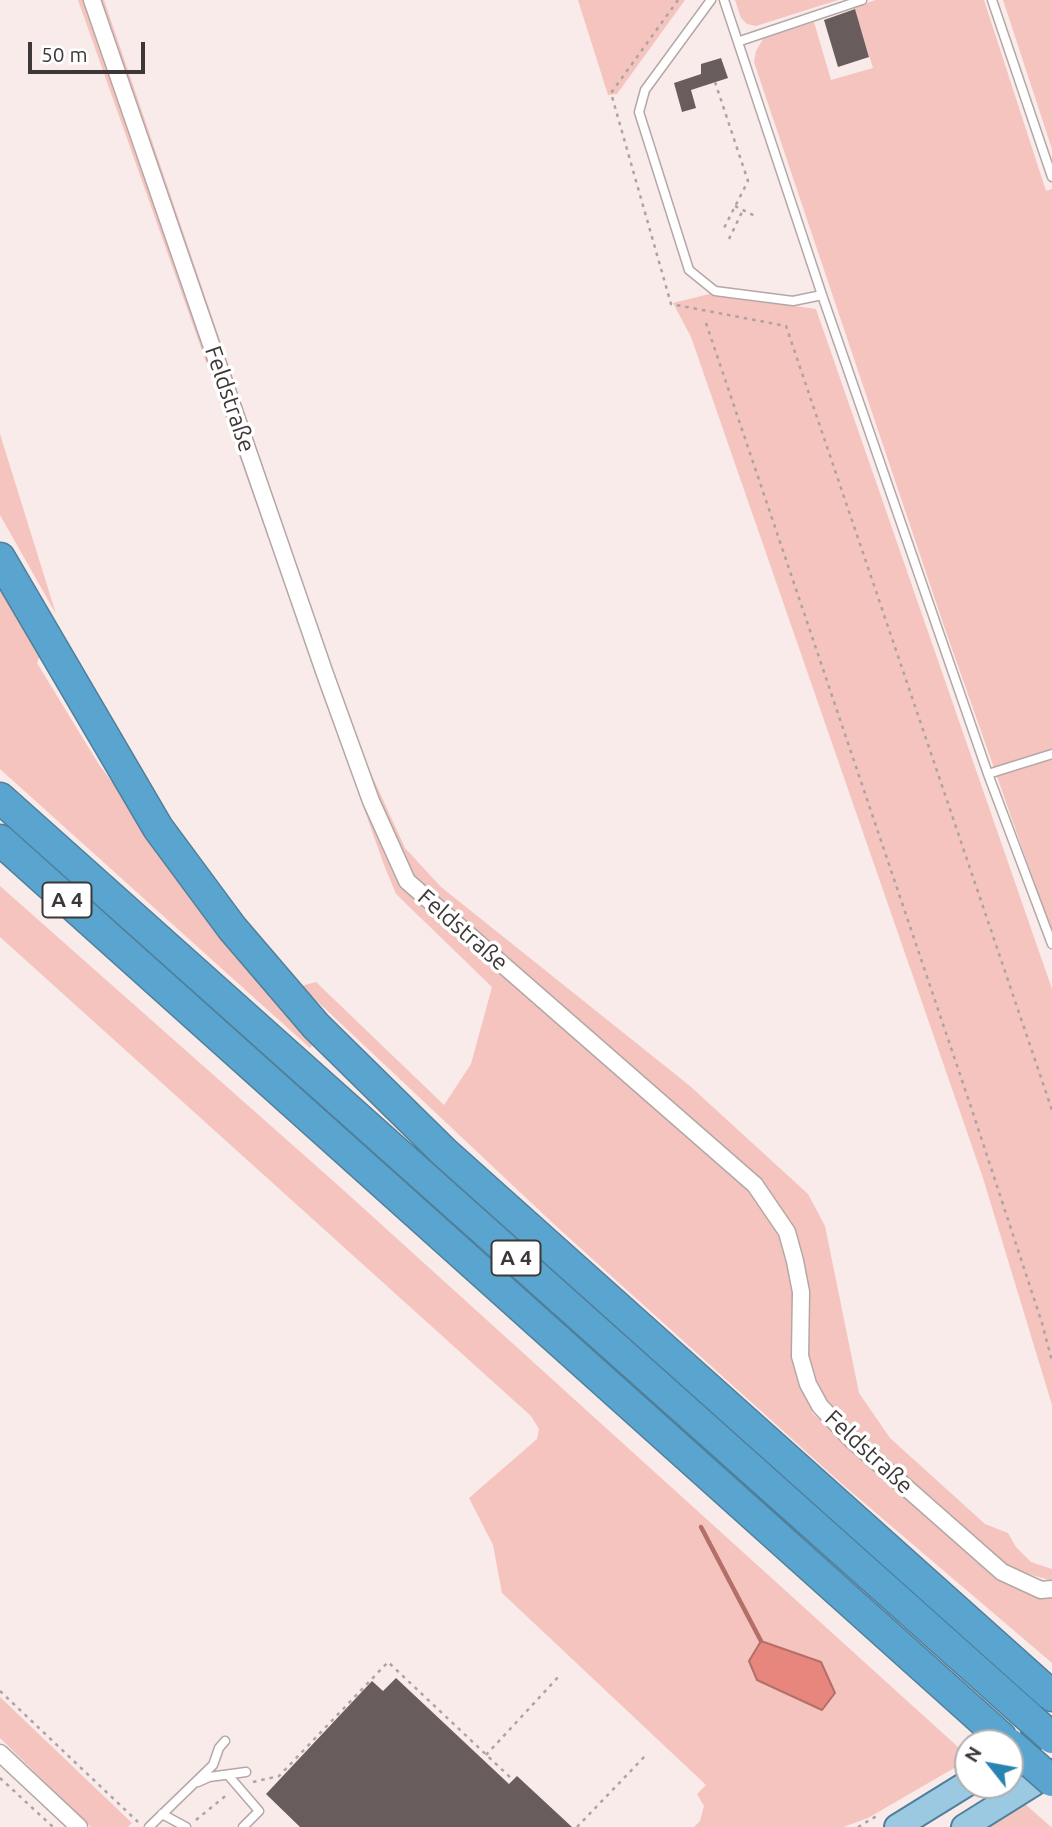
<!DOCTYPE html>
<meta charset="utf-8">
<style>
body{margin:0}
#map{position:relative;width:1052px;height:1827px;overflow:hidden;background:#f8ebea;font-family:Ubuntu,sans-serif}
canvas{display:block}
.north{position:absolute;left:954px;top:1729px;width:70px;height:70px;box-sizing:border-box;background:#fff;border:2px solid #b1afaf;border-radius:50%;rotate:301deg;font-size:19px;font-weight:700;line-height:28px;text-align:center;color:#3d3837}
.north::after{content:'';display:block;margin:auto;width:24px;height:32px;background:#2984b1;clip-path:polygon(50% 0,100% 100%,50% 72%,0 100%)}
.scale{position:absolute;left:28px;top:42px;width:117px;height:32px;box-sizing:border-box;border:4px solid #3d3837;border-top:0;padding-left:9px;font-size:21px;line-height:24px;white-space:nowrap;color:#3d3837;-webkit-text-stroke:5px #fff;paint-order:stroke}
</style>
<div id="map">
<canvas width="1052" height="1827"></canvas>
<div class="north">N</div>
<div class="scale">50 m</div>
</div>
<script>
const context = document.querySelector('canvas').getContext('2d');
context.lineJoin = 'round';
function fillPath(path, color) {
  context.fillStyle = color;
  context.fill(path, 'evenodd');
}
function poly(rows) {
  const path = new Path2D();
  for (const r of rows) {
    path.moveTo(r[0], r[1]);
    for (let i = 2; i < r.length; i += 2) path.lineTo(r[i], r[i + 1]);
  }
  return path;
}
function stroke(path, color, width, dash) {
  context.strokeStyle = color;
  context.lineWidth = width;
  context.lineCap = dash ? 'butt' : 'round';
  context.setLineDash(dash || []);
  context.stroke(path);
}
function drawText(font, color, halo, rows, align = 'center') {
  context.font = font + ' Ubuntu,sans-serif';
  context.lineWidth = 7;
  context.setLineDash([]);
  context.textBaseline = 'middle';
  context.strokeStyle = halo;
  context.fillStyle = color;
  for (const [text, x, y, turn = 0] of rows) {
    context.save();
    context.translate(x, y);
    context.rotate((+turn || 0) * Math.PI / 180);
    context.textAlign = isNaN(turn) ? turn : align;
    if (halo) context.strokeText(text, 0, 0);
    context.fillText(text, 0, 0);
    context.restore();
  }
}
const green = poly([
 [78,0,104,0,358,745,405,848,441,887,690,1086,808,1194,825,1226,859,1393,890,1438,985,1524,1008,1533,1016,1547,1031,1562,1052,1569,1052,1581,1013,1569,988,1551,828,1412,811,1412,1005,1582,1052,1594,1052,1663,842,1484,557,1227,301,986,316,982,444,1105,471,1064,492,987,396,894,384,865],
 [578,0,685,0,617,94,608,95],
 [735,0,838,0,756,26,747,24,741,18],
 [876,0,984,0,1046,191,1052,189,1052,933,945,629,754,62,756,51,763,39,814,22,831,80,873,68,854,7],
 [1003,0,1052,0,1052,149],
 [709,294,816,309,1052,989,1052,1405,983,1178,691,337,673,303],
 [0,434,56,614,0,515],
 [0,582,41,652,37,663,98,763,167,857,314,1043,310,1048,0,769],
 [0,886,340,1187,968,1756,968,1760,868,1818,843,1827,694,1827,700,1821,704,1806,697,1794,706,1785,502,1593,493,1545,469,1498,537,1439,539,1429,531,1416,0,937],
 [0,1697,132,1823,128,1827,91,1827,0,1738],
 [1024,1803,1051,1827,983,1827]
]);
const water = poly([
 [761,1641,821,1662,835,1693,822,1710,757,1680,749,1661,761,1641]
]);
const stream = poly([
 [701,1527,761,1641]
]);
const building = poly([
 [855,9,869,57,838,67,824,20],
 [721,58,728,78,691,90,696,108,682,112,674,83,701,74,701,64],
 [396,1678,509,1784,517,1776,572,1827,300,1827,266,1794,372,1681,383,1691]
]);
const path = poly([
 [678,0,611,93,671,304,786,326,1052,1110],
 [715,82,748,181,723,230],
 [735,206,755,216],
 [729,239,743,210],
 [706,323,970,1104,1042,1323,1052,1361],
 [0,1691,138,1822],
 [486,1755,561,1674],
 [0,1778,53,1827],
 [253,1782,279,1776,388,1662,513,1780],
 [196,1820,229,1793],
 [577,1827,646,1755],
 [858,1827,880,1814]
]);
const service = poly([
 [711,0,645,90,639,112,689,270,715,291,793,301,822,295],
 [724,0,822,295,988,774,1052,944],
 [992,0,1052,177],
 [740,41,862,0],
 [988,774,1052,754],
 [228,1775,259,1811,243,1827],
 [198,1782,209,1777,246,1772],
 [162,1814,186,1827],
 [149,1827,213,1765,219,1748,225,1741]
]);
const minor = poly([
 [92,0,325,674,371,801,407,881,755,1185,787,1232,795,1261,801,1292,800,1356,808,1384,820,1406,850,1438,1002,1572,1041,1590,1052,1589],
 [0,1753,79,1827]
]);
const primary = poly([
 [897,1827,968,1783],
 [964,1827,1052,1772]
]);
const motorway = poly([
 [0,558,158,828,232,928,316,1026,444,1152,1052,1696],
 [0,798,1031,1719],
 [0,840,1001,1737]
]);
const motorwayBridge = poly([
 [1031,1719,1052,1738],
 [1010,1744,1052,1781]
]);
const shields = [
 [67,900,49],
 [516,1258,49]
];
const shieldNames = [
 ["A 4",67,900],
 ["A 4",516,1258]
];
const streetNames = [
 ["Feldstraße",230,399,71],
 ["Feldstraße",463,930,41],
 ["Feldstraße",869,1452,43]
];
fillPath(green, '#f5c4be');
fillPath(water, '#e6867d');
stroke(water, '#b36f68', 2);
stroke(stream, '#b36f68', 4.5);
fillPath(building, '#685d5c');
stroke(service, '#b4a8a6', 11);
stroke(minor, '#b4a8a6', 19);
stroke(primary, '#4f7f9a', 28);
stroke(motorway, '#4f7f9a', 33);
stroke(path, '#ada3a2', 2.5, [3.5, 5]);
stroke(service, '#fff', 8);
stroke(minor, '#fff', 16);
stroke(primary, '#9bc9e2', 24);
stroke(motorway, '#59a5cf', 30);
stroke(motorwayBridge, '#4f7f9a', 33, []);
stroke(motorwayBridge, '#59a5cf', 30);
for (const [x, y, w] of shields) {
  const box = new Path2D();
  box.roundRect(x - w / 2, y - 17.5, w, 35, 5);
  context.fillStyle = '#fff';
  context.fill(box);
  stroke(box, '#3d3837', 2);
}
drawText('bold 21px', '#3d3837', null, shieldNames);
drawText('23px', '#3d3837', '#fff', streetNames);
</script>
